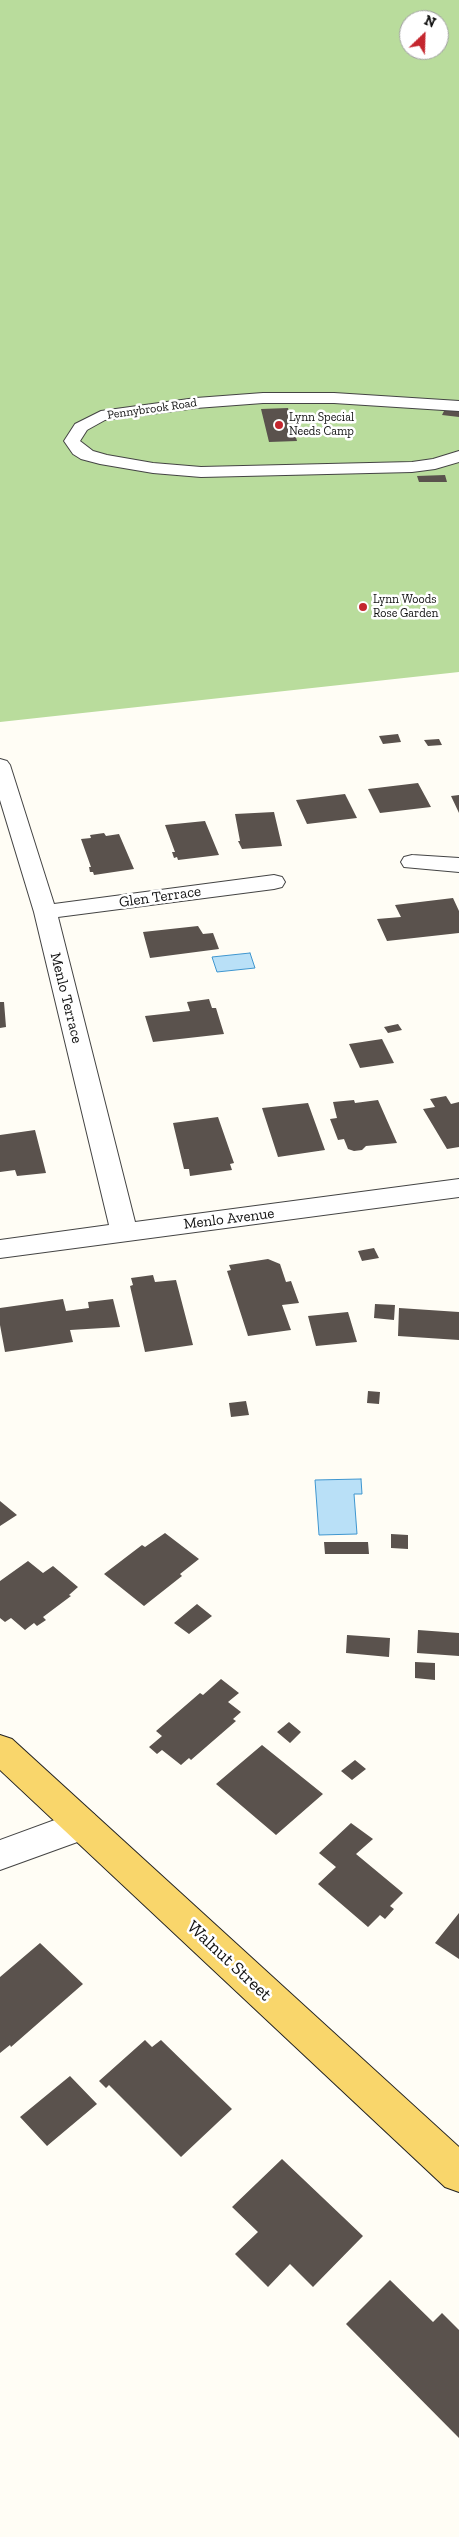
<!DOCTYPE html>
<style>
body{margin:0}
#map{position:relative;width:459px;height:2537px;overflow:hidden;background:#fffdf5;font-family:"Zilla Slab",serif}
canvas{display:block}
.north{position:absolute;left:399px;top:10px;width:50px;height:50px;box-sizing:border-box;background:#fff;border:1px solid #a0a0a0;border-radius:50%;rotate:24deg;font-size:14px;font-weight:700;line-height:20px;text-align:center;color:#111}
.north::after{content:'';display:block;margin:auto;width:18px;height:22px;background:#c4262e;clip-path:polygon(50% 0,100% 100%,50% 72%,0 100%)}
</style>
<div id="map">
<canvas width="459" height="2537"></canvas>
<div class="north">N</div>
</div>
<script>
const context = document.querySelector('canvas').getContext('2d');
context.lineJoin = 'round';
function fillPath(path, color) {
  context.fillStyle = color;
  context.fill(path, 'evenodd');
}
function poly(rows) {
  const path = new Path2D();
  for (const r of rows) {
    path.moveTo(r[0], r[1]);
    for (let i = 2; i < r.length; i += 2) path.lineTo(r[i], r[i + 1]);
  }
  return path;
}
function stroke(path, color, width, dash) {
  context.strokeStyle = color;
  context.lineWidth = width;
  context.lineCap = dash ? 'butt' : 'round';
  context.setLineDash(dash || []);
  context.stroke(path);
}
function drawText(font, color, halo, rows, align = 'center') {
  context.font = font + ' "Zilla Slab",serif';
  context.lineWidth = 5;
  context.setLineDash([]);
  context.textBaseline = 'middle';
  context.strokeStyle = halo;
  context.fillStyle = color;
  for (const [text, x, y, turn = 0] of rows) {
    context.save();
    context.translate(x, y);
    context.rotate((+turn || 0) * Math.PI / 180);
    context.textAlign = isNaN(turn) ? turn : align;
    if (halo) context.strokeText(text, 0, 0);
    context.fillText(text, 0, 0);
    context.restore();
  }
}
const forest = poly([
 [0,0,459,0,459,672,0,722],
 [409,20,439,20,439,50,409,50]
]);
const water = poly([
 [250,953,255,968,217,972,212,957,250,953],
 [361,1479,362,1494,354,1494,357,1534,319,1535,315,1480,361,1479]
]);
const building = poly([
 [446,407,459,409,459,417,442,415],
 [288,408,297,441,269,442,261,409],
 [445,475,447,482,419,482,417,476],
 [398,734,401,742,383,744,379,736],
 [439,739,442,745,428,746,424,740],
 [418,783,431,807,380,813,368,789],
 [345,794,357,818,307,824,296,800],
 [459,795,459,813,451,796],
 [274,812,282,846,242,849,238,841,240,841,235,814],
 [205,821,219,855,178,860,177,857,174,858,172,852,175,852,165,825],
 [104,833,106,836,119,834,134,869,94,875,93,872,90,872,89,867,91,867,81,839,91,838,90,835],
 [453,898,459,911,459,933,387,941,377,919,401,917,395,905],
 [198,926,203,934,213,933,219,949,150,958,143,932],
 [209,999,212,1008,216,1008,224,1034,153,1042,145,1016,190,1011,187,1002],
 [0,1002,4,1002,6,1027,0,1028],
 [398,1024,402,1030,388,1033,384,1027],
 [382,1039,394,1063,360,1068,349,1044],
 [446,1096,451,1104,459,1102,459,1147,447,1149,423,1109,435,1107,430,1099],
 [354,1100,355,1103,378,1100,397,1143,366,1146,362,1150,354,1151,348,1149,344,1139,338,1140,330,1119,337,1118,333,1102],
 [308,1103,325,1150,278,1157,262,1108],
 [218,1117,234,1163,230,1164,232,1170,190,1176,189,1169,184,1169,173,1123],
 [35,1130,46,1173,17,1176,15,1170,0,1172,0,1135],
 [374,1248,379,1258,362,1261,358,1251],
 [268,1259,280,1264,286,1282,291,1281,299,1303,282,1305,291,1330,248,1336,227,1271,231,1270,229,1265],
 [153,1275,155,1282,176,1280,193,1345,145,1352,130,1286,133,1285,131,1278],
 [63,1299,66,1311,89,1308,88,1302,113,1299,120,1327,70,1330,73,1342,5,1352,0,1325,0,1308],
 [375,1304,395,1305,394,1320,374,1318],
 [399,1308,459,1312,459,1340,398,1336],
 [348,1312,357,1342,316,1346,308,1316],
 [368,1391,380,1392,379,1404,367,1403],
 [246,1401,249,1415,231,1417,229,1403],
 [0,1501,17,1515,0,1526],
 [165,1533,199,1559,180,1574,182,1576,144,1606,104,1574,142,1545,145,1547],
 [391,1534,408,1535,408,1549,391,1548],
 [324,1542,368,1542,369,1554,325,1554],
 [28,1561,43,1573,53,1566,78,1587,69,1595,71,1596,43,1617,46,1620,37,1626,34,1623,25,1630,11,1618,5,1622,0,1618,0,1581],
 [197,1604,212,1616,189,1634,174,1623],
 [418,1630,459,1633,459,1656,417,1653],
 [347,1635,390,1638,389,1657,346,1653],
 [415,1662,435,1663,435,1680,415,1678],
 [221,1679,239,1693,228,1702,241,1712,233,1719,236,1721,191,1760,189,1758,181,1765,162,1750,157,1754,149,1747,162,1736,156,1731,200,1693,203,1695],
 [289,1722,301,1732,290,1743,277,1732],
 [262,1745,323,1794,276,1835,216,1784],
 [355,1760,366,1769,352,1780,341,1771],
 [351,1823,373,1839,356,1854,403,1893,390,1906,394,1909,385,1919,380,1915,368,1927,318,1884,336,1867,319,1853],
 [459,1913,459,1959,435,1943],
 [40,1943,83,1984,11,2047,10,2045,0,2053,0,1977],
 [145,2040,152,2047,161,2040,232,2109,181,2157,109,2085,106,2088,99,2081],
 [70,2076,97,2104,47,2146,20,2117],
 [282,2159,363,2236,313,2287,290,2264,268,2287,235,2254,258,2232,232,2207],
 [390,2280,433,2322,442,2313,459,2330,459,2438,346,2324]
]);
const minor = poly([
 [263,393,334,393,459,401,459,411,334,403,263,403,196,408,105,420,87,430,80,441,93,451,107,455,153,463,201,467,412,462,433,459,459,451,459,462,435,469,412,472,201,477,153,473,100,464,81,459,73,454,64,441,75,424,101,411,196,398,263,393],
 [0,759,7,761,10,765,54,904,274,875,282,877,285,882,282,887,274,889,58,917,135,1222,459,1179,459,1197,0,1258,0,1240,109,1225,34,912,0,800,0,759],
 [412,855,459,858,459,872,404,867,401,862,404,857,412,855],
 [82,1810,94,1814,99,1825,94,1836,0,1870,0,1840,82,1810]
]);
const primary = poly([
 [0,1735,12,1739,459,2147,459,2192,445,2187,0,1770,0,1735]
]);
const markers = [
 [279,425,5,"#c4262e"],
 [363,607,5,"#c4262e"]
];
const farStreetnames = [
 ["Pennybrook Road",152,409,-8]
];
const farPoinames = [
 ["Lynn Special",289,418],
 ["Needs Camp",289,432],
 ["Lynn Woods",373,600],
 ["Rose Garden",373,614]
];
const streetNames = [
 ["Glen Terrace",160,897,-8],
 ["Menlo Terrace",66,998,76],
 ["Menlo Avenue",229,1219,-7]
];
const nearStreetnames = [
 ["Walnut Street",229,1961,43]
];
fillPath(forest, '#b9dc9c');
fillPath(water, '#b9e0f7');
stroke(water, '#3f96cf', 1);
fillPath(building, '#5a524d');
stroke(minor, '#444', 2);
stroke(primary, '#222', 2);
fillPath(minor, '#fff');
fillPath(primary, '#f9d66b');
for (const [x, y, r, color] of markers) {
  const dot = new Path2D();
  dot.arc(x, y, r, 0, 2 * Math.PI);
  context.fillStyle = color;
  context.fill(dot);
  stroke(dot, '#fff', 2);
}
drawText('12px', '#111', '#fff', farStreetnames);
drawText('12px', '#111', '#fff', farPoinames, 'left');
drawText('15px', '#111', '#fff', streetNames);
drawText('18px', '#111', '#fff', nearStreetnames);
</script>
